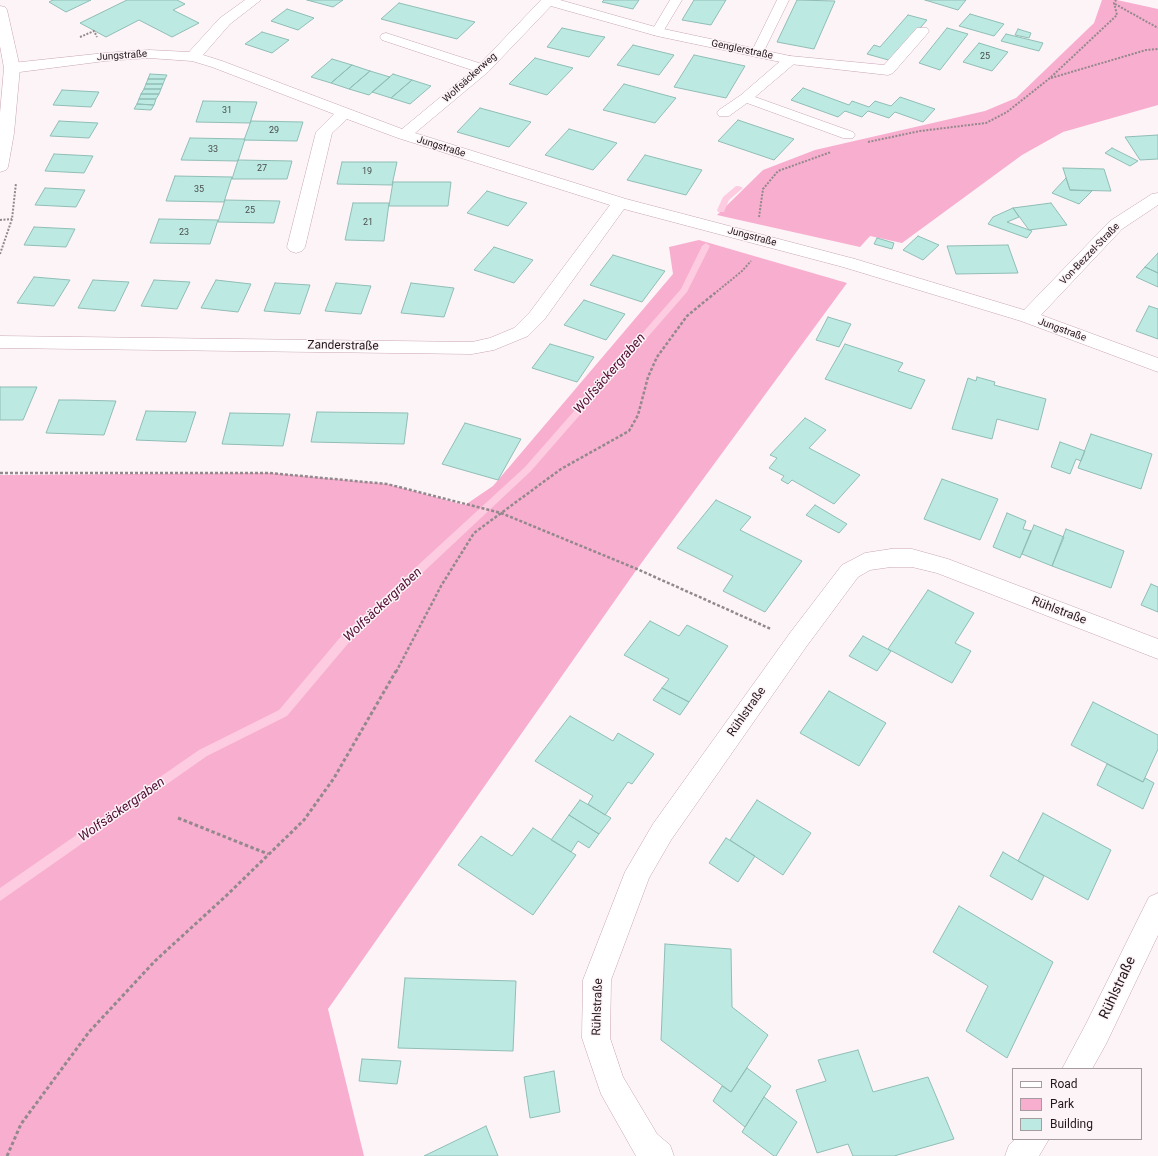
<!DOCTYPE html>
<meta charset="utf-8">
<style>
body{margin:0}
#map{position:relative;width:1158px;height:1156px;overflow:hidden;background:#fcf4f7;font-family:Roboto,sans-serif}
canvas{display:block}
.legend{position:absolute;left:1012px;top:1068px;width:130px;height:72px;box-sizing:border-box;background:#fcf4f7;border:1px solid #a69ca0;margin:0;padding:5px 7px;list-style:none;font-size:12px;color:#24171d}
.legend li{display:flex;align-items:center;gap:8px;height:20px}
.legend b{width:20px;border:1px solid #a69ca0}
</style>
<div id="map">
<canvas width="1158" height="1156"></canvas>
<ul class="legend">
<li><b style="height:5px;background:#fff"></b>Road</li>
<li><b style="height:11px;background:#f8aecf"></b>Park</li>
<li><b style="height:11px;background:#bceae2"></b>Building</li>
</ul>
</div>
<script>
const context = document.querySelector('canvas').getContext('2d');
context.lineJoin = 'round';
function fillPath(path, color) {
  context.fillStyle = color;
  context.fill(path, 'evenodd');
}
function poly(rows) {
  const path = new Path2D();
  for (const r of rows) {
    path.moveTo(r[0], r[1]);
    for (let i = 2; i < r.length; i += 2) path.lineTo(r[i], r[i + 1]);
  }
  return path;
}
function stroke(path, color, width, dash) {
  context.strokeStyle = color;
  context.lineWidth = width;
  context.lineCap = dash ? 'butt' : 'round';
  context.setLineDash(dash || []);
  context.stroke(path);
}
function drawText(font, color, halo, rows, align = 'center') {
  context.font = font + ' Roboto,sans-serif';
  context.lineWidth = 3;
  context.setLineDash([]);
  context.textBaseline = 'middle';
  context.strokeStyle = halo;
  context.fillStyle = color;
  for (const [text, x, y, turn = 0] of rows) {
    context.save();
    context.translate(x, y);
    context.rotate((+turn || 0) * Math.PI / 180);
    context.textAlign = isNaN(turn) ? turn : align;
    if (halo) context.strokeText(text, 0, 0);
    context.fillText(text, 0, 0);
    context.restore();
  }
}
const green = poly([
 [1102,0,1117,0,1158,9,1158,105,1063,132,1022,155,902,243,870,236,860,247,717,215,763,170,815,150,985,111,1016,98,1094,23],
 [699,240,847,283,637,569,328,1009,364,1156,0,1156,0,475,270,473,387,484,465,505,493,486,673,274,669,247]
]);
const stream = poly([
 [736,186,739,186,743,188,729,200,724,212,718,212,717,210,723,197,736,186],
 [706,243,710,246,687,292,531,471,351,640,287,716,207,756,0,901,0,888,199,750,279,710,343,634,525,467,681,289,702,246,706,243]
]);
const building = poly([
 [53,0,91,0,66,12,49,2,53,0],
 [127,0,177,0,185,4,173,10,199,23,172,37,139,20,106,37,80,23,127,0],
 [307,0,343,0,333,7,307,0],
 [604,0,639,0,633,9,602,2,604,0],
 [694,0,726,0,711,25,682,20,694,0],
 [797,0,835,1,814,49,777,42,797,0],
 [925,0,966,0,958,10,925,0],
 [399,3,475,22,457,39,381,19,399,3],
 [287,9,314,18,298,30,271,21,287,9],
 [970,14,1004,24,994,36,959,26,970,14],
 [908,15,927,20,892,61,867,54,874,45,880,47,908,15],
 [562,28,594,35,605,37,589,57,547,47,562,28],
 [947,28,968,34,940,70,919,63,947,28],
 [1018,29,1031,33,1029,38,1015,35,1018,29],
 [262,32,289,40,272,53,245,44,262,32],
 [1006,34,1043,43,1039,51,1001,41,1006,34],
 [979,43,1008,52,992,71,963,62,979,43],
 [633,45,641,47,674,55,659,75,617,65,633,45],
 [694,55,745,66,726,98,674,87,694,55],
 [535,58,573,68,547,95,509,84,535,58],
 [332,59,352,65,331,83,311,77,332,59],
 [352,65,370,71,349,89,331,83,352,65],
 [370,71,390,77,369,95,349,89,370,71],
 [150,74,167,75,165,79,148,79,150,74],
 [393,74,412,80,391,98,372,92,393,74],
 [148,79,165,79,163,84,146,84,148,79],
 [412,80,431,86,410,104,391,98,412,80],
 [146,84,163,84,161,89,144,89,146,84],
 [624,84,676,98,655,123,603,110,624,84],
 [803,88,849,105,852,101,869,107,875,101,891,106,900,97,935,109,923,122,895,112,889,118,868,111,862,117,845,111,838,117,791,100,803,88],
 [144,89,161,89,159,94,141,94,144,89],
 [62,90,99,92,91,107,53,105,62,90],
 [141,94,159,94,156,99,139,99,141,94],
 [139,99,156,99,154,105,137,104,139,99],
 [203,101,257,102,250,123,196,122,203,101],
 [137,104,154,105,151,110,134,109,137,104],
 [480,108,531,122,509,147,457,132,480,108],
 [738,120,794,139,774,160,718,141,738,120],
 [59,121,98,123,89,138,50,136,59,121],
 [251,121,303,122,297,141,244,140,251,121],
 [569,129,617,143,593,170,545,155,569,129],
 [1158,135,1158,159,1140,160,1125,137,1158,135],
 [190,138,245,139,238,161,181,160,190,138],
 [1112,148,1138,161,1130,166,1105,153,1112,148],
 [54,154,93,156,84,173,45,171,54,154],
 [645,155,702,170,686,195,627,180,645,155],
 [238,160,292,161,287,179,232,179,238,160],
 [342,162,397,162,392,185,337,184,342,162],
 [1063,168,1104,169,1111,191,1070,190,1063,168],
 [175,176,232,177,224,202,166,201,175,176],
 [1066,178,1070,190,1092,191,1079,204,1052,193,1066,178],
 [393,182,451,182,448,206,389,206,393,182],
 [45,188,85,190,76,207,35,205,45,188],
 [487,191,509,198,527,203,508,226,467,213,487,191],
 [225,200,280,201,274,223,218,222,225,200],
 [353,203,389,203,384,241,345,240,353,203],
 [1051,203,1067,225,1029,230,1013,208,1051,203],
 [1013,208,1019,217,1007,222,1032,231,1027,238,988,224,993,217,1013,208],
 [159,219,218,220,210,244,150,243,159,219],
 [34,227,75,229,66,247,24,245,34,227],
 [918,236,939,245,923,260,903,250,918,236],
 [877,238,894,243,892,249,874,244,877,238],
 [1008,245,1018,273,956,274,947,246,1008,245],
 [494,247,533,260,514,283,474,270,494,247],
 [1158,253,1158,273,1145,267,1158,253],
 [613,255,665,271,642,302,590,285,613,255],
 [1145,267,1158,273,1158,287,1136,277,1145,267],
 [34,277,70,280,54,306,17,303,34,277],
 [93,280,129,282,115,311,78,308,93,280],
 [154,280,190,282,177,309,141,306,154,280],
 [216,280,251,284,238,312,201,308,216,280],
 [275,283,310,285,300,314,264,311,275,283],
 [336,283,371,286,361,314,325,311,336,283],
 [411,283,454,288,444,317,401,313,411,283],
 [584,300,625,314,606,340,564,325,584,300],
 [1149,306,1158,309,1158,339,1136,331,1149,306],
 [828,317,851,324,839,347,816,340,828,317],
 [550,344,594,357,577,382,532,368,550,344],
 [845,344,903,363,898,371,925,380,911,409,825,379,845,344],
 [977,377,995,382,994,385,1046,399,1038,430,997,419,992,439,952,429,968,378,976,381,977,377],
 [0,387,37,387,23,420,0,420,0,387],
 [59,400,75,400,116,401,104,435,46,433,59,400],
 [146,411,196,412,186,442,136,440,146,411],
 [317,412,408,413,404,444,311,442,317,412],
 [230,413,290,414,283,446,222,444,230,413],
 [805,418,826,430,809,448,860,475,834,504,792,480,788,484,781,480,784,476,769,468,777,458,770,455,805,418],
 [465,423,521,439,498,480,442,464,465,423],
 [1091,434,1152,454,1141,489,1078,468,1091,434],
 [1060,442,1085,451,1081,461,1076,459,1070,474,1051,467,1060,442],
 [942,479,998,499,980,540,924,519,942,479],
 [716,500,751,517,740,530,802,561,765,612,723,591,733,576,677,548,716,500],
 [815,505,847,524,839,533,806,515,815,505],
 [1007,513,1026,521,1023,529,1031,531,1020,558,993,547,1007,513],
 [1034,525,1064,537,1052,566,1022,554,1034,525],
 [1066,529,1124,551,1111,588,1052,566,1066,529],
 [1151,584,1158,587,1158,612,1141,605,1151,584],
 [928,590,974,613,955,643,971,651,952,683,888,649,928,590],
 [650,621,679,636,687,625,728,646,689,702,662,688,669,679,624,655,650,621],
 [863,636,891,651,877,671,849,656,863,636],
 [662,688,689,702,680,715,653,700,662,688],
 [829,691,886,723,859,766,800,733,829,691],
 [1093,702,1158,735,1158,749,1143,782,1071,745,1093,702],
 [570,716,613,741,618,733,654,754,632,784,628,782,605,815,588,804,593,796,535,761,570,716],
 [1107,764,1143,782,1145,778,1154,783,1143,809,1097,785,1107,764],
 [580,800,611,818,599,834,569,815,580,800],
 [757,800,811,833,783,875,730,840,757,800],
 [1043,813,1111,850,1088,900,1018,861,1043,813],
 [569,815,599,834,589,848,578,841,571,852,551,840,569,815],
 [533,828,576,855,533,915,458,865,481,836,512,856,533,828],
 [726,838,755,856,738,882,709,863,726,838],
 [1003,852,1044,876,1032,900,990,876,1003,852],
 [959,906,1053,962,1007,1058,966,1031,988,986,933,952,959,906],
 [665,944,731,949,732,1007,768,1035,731,1092,661,1040,665,944],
 [405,978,516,981,513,1051,398,1048,405,978],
 [858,1050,873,1092,928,1077,954,1139,894,1156,853,1156,848,1144,817,1153,796,1090,826,1081,818,1060,858,1050],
 [362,1059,401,1061,397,1084,359,1081,362,1059],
 [747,1068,771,1086,745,1127,713,1101,722,1086,731,1092,747,1068],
 [554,1071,560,1112,530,1118,524,1077,554,1071],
 [764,1097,797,1122,776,1156,774,1156,742,1132,764,1097],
 [486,1126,498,1156,424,1156,486,1126]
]);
const pathFar2 = poly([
 [1115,4,1158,28],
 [80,37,94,31,97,37],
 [1051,78,1146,50,1158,49],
 [868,142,920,131,986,123,1007,112,1050,78,1117,15,1114,3,1116,0],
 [759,217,763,189,778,171,831,152],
 [0,220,12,219],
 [0,254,12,219,16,183],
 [714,294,742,271,751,261]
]);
const pathFar1 = poly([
 [0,473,270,473,387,484,501,513,637,569,771,629],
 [396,672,441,586,474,533,561,469,629,431,638,415,648,377,657,357,687,316,715,293]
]);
const path = poly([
 [178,818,268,854],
 [7,1156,21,1124,89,1032,155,961,227,895,304,820,334,778,396,671]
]);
const service = poly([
 [670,0,682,0,661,35,653,35,651,32,670,0],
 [777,0,789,0,763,53,757,57,752,56,751,53,777,0],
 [386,33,488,66,489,69,488,72,478,72,382,40,380,37,382,34,386,33],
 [790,56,796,60,795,63,755,97,853,132,855,135,853,138,843,138,747,103,729,116,719,116,717,113,719,110,741,95,785,57,790,56]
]);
const minor = poly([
 [245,0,261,0,230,24,203,55,222,61,402,129,478,66,541,0,560,0,659,28,790,56,884,65,917,28,927,28,929,31,927,34,893,73,888,75,790,64,657,36,551,6,488,72,415,133,626,199,855,259,1024,310,1110,221,1152,194,1158,193,1158,205,1122,229,1041,315,1158,358,1158,372,1021,321,843,267,624,209,544,320,528,336,494,350,472,354,0,348,0,336,472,342,490,338,514,328,530,312,610,205,398,138,347,119,332,133,305,247,302,251,296,253,290,251,287,247,316,132,334,114,212,67,192,61,149,58,105,61,12,73,7,71,4,68,7,65,12,63,105,53,149,50,189,52,220,18,245,0],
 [891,549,912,549,948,559,1158,639,1158,659,937,573,912,567,891,567,870,570,858,577,806,647,671,840,649,878,611,980,610,1038,623,1077,657,1134,670,1145,674,1156,636,1156,601,1094,582,1038,583,980,625,872,653,824,790,633,842,565,865,553,891,549],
 [1158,893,1158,935,1106,1044,1092,1069,1062,1069,1086,1024,1149,897,1158,893],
 [1015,1139,1049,1139,1039,1156,1005,1156,1009,1145,1015,1139]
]);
const tertiary = poly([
 [0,6,5,7,7,10,20,68,14,133,8,167,6,170,0,172,0,113,4,68,0,46,0,6]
]);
const farNumbernames = [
 ["25",985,57],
 ["31",227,111],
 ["29",274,131],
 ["33",213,150],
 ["27",262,169],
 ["19",367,172],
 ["35",199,190],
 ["25",250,211],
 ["21",368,223],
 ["23",184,233]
];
const farStreetnames = [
 ["Genglerstraße",742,50,12],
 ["Jungstraße",122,56,-4],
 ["Wolfsäckerweg",470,78,-42],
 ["Jungstraße",441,147,17],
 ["Jungstraße",752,237,15],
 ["Von-Bezzel-Straße",1090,254,-46],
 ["Jungstraße",1062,330,20]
];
const streetNames = [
 ["Zanderstraße",343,346,1],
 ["Rühlstraße",1059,611,21],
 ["Rühlstraße",747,712,-55],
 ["Rühlstraße",598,1007,-88]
];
const waterNames = [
 ["Wolfsäckergraben",610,374,-49],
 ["Wolfsäckergraben",383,605,-43],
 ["Wolfsäckergraben",122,810,-35]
];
const nearStreetnames = [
 ["Rühlstraße",1118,988,-65]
];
fillPath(green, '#f8aecf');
fillPath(stream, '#fecce1');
fillPath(building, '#bceae2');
stroke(building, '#90bdb5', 1);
stroke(service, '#caa5b5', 1);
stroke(minor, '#caa5b5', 1);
stroke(tertiary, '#caa5b5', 1);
stroke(pathFar2, '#93898d', 2, [2, 1.5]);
stroke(pathFar1, '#93898d', 2.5, [3, 2]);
stroke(path, '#93898d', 3, [3.5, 2.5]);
fillPath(service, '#fff');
fillPath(minor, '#fff');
fillPath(tertiary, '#fff');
drawText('9px', '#4a4c4e', null, farNumbernames);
drawText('10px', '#24171d', '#fcf4f7', farStreetnames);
drawText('12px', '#24171d', '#fcf4f7', streetNames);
drawText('italic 13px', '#510b33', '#fcf4f7', waterNames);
drawText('14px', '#24171d', '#fcf4f7', nearStreetnames);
</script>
